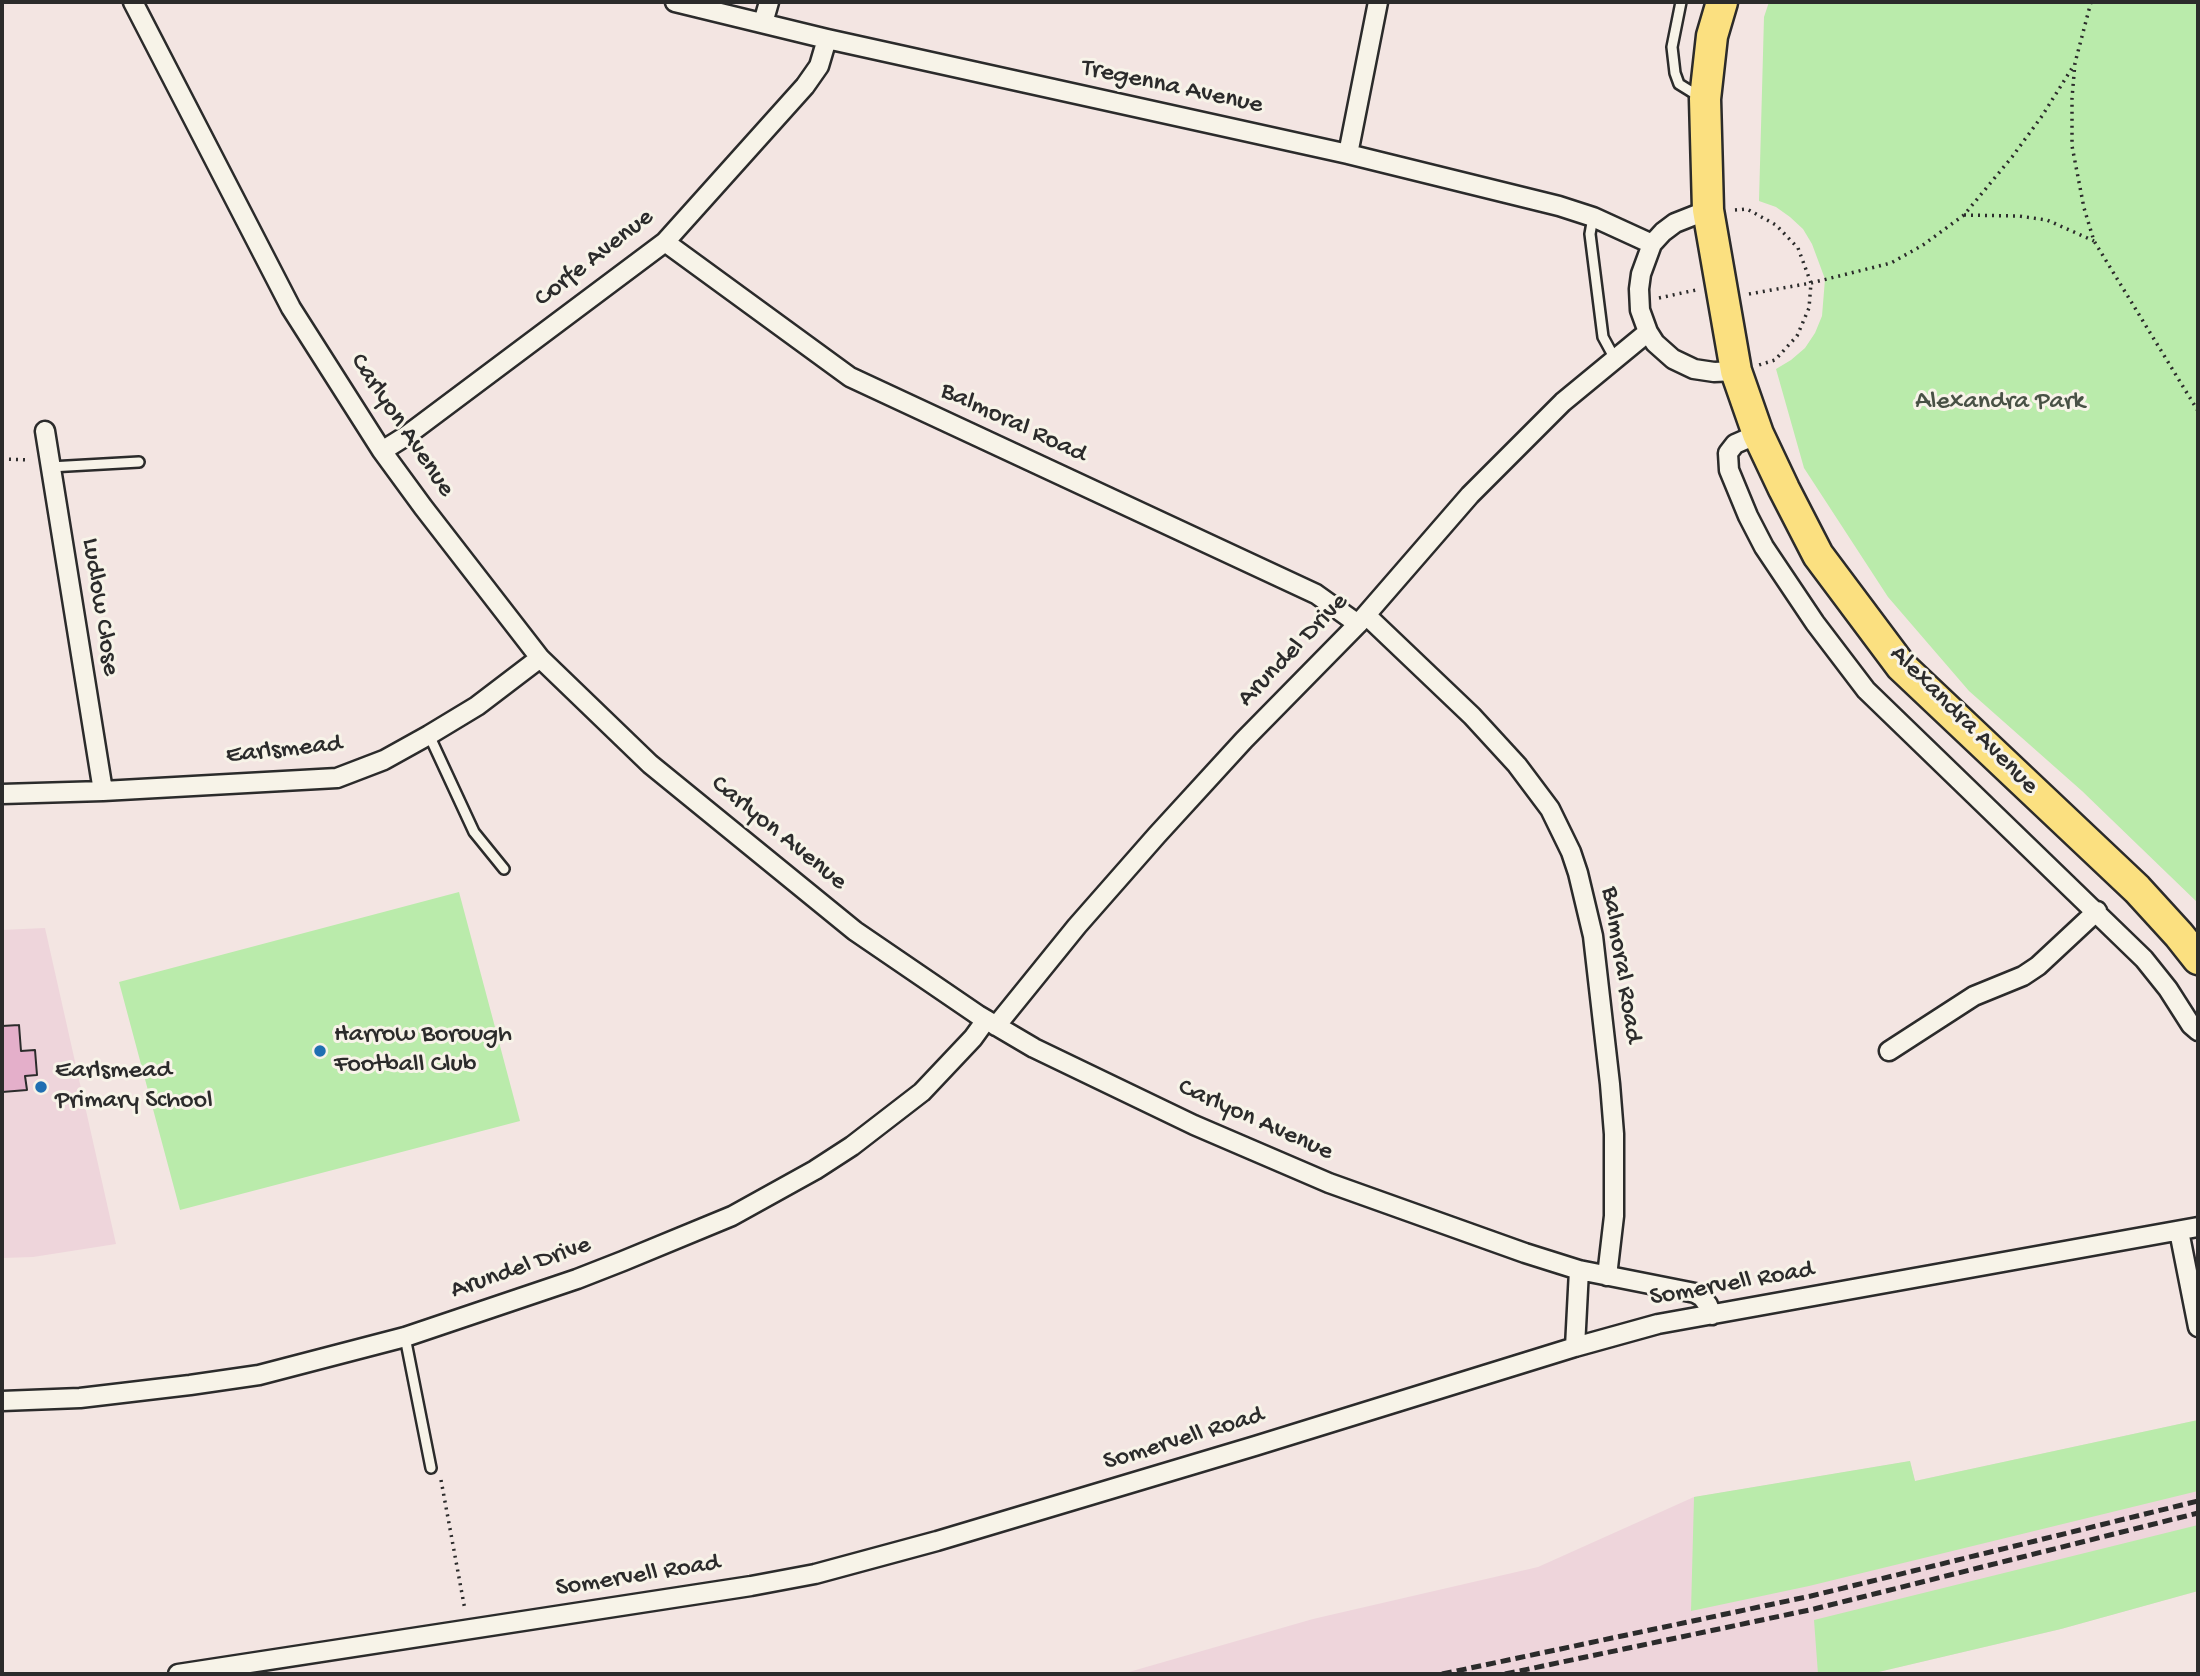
<!DOCTYPE html>
<style>
body{margin:0}
#map{position:relative;width:2200px;height:1676px;overflow:hidden;background:#f3e5e2;font-family:"Gochi Hand",sans-serif}
canvas{display:block}
.frame{position:absolute;inset:0;border:4px solid #2b2b2b;pointer-events:none}
</style>
<div id="map">
<canvas width="2200" height="1676"></canvas>
<div class="frame"></div>
</div>
<script>
const context = document.querySelector('canvas').getContext('2d');
context.lineJoin = 'round';
function fillPath(path, color) {
  context.fillStyle = color;
  context.fill(path, 'evenodd');
}
function poly(rows) {
  const path = new Path2D();
  for (const r of rows) {
    path.moveTo(r[0], r[1]);
    for (let i = 2; i < r.length; i += 2) path.lineTo(r[i], r[i + 1]);
  }
  return path;
}
function stroke(path, color, width, dash) {
  context.strokeStyle = color;
  context.lineWidth = width;
  context.lineCap = dash ? 'butt' : 'round';
  context.setLineDash(dash || []);
  context.stroke(path);
}
function drawText(font, color, halo, rows, align = 'center') {
  context.font = font + ' "Gochi Hand",sans-serif';
  context.lineWidth = 6;
  context.setLineDash([]);
  context.textBaseline = 'middle';
  context.strokeStyle = halo;
  context.fillStyle = color;
  for (const [text, x, y, turn = 0] of rows) {
    context.save();
    context.translate(x, y);
    context.rotate((+turn || 0) * Math.PI / 180);
    context.textAlign = isNaN(turn) ? turn : align;
    if (halo) context.strokeText(text, 0, 0);
    context.fillText(text, 0, 0);
    context.restore();
  }
}
const built = poly([
 [45,928,116,1244,33,1257,2,1258,2,930],
 [2198,1420,2198,1591,2061,1629,1870,1674,1122,1674,1313,1619,1538,1567,1694,1497,1910,1461,1915,1481]
]);
const green = poly([
 [1769,2,2198,2,2198,903,2082,791,1969,691,1888,597,1804,468,1776,369,1791,360,1805,348,1815,333,1822,316,1825,279,1812,244,1803,229,1790,217,1776,207,1759,201,1764,17],
 [459,892,520,1121,180,1210,119,982],
 [2198,1420,2198,1491,1809,1586,1691,1611,1694,1497,1910,1461,1915,1481],
 [2198,1525,2198,1591,2061,1629,1870,1674,1818,1674,1814,1620]
]);
const building = poly([
 [19,1025,21,1051,35,1050,37,1075,25,1076,27,1090,2,1092,2,1026,19,1025]
]);
const path = poly([
 [2091,2,2075,63,2072,98,2072,146,2084,208,2094,241,2198,411],
 [1735,210,1747,209,1776,225,1798,248,1811,283,1809,308,1797,336,1775,360,1759,365],
 [1964,215,2019,216,2047,220,2094,241],
 [1749,294,1811,283,1891,263,1923,245,1964,215,2012,157,2042,116,2074,65],
 [1659,298,1696,290],
 [2,459,30,460],
 [441,1480,465,1610]
]);
const service = poly([
 [1681,2,1672,47,1675,73,1679,84,1700,97],
 [1593,217,1590,234,1603,337,1615,359],
 [50,467,139,462],
 [429,735,474,832,504,869],
 [405,1337,431,1468]
]);
const minor = poly([
 [133,2,291,308,382,451,423,507,540,658,650,764,855,931,978,1015,1034,1048,1194,1125,1329,1183,1525,1253,1579,1270,1695,1293,1702,1297,1708,1305,1712,1315],
 [675,2,827,39,1348,154,1559,206,1593,217,1652,244],
 [763,23,769,2],
 [1348,154,1378,2],
 [1708,210,1675,223,1663,232,1652,244,1641,274,1639,289,1640,310,1648,332,1655,343,1673,359,1694,369,1714,372,1736,371],
 [665,242,850,377,1316,594,1358,624],
 [45,431,103,791],
 [1758,434,1735,444,1728,453,1729,470,1748,516,1764,547,1815,623,1866,690,2144,959,2168,989,2191,1025,2198,1031],
 [382,451,406,436,665,242,805,86,819,66,827,39],
 [1366,615,1472,716,1517,765,1550,809,1571,852,1578,873,1593,936,1610,1084,1614,1134,1614,1216,1607,1276],
 [2,794,103,791,337,778,384,760,429,735,477,706,540,658],
 [996,1026,1077,926,1157,835,1244,740,1358,624,1470,495,1563,402,1648,332],
 [1889,1051,1974,996,2023,976,2038,966,2097,911],
 [2179,1231,2198,1327],
 [1575,1347,1579,1270],
 [2,1401,80,1398,190,1385,259,1375,405,1337,577,1279,623,1261,732,1216,815,1170,852,1146,922,1092,973,1038,986,1020],
 [178,1674,751,1586,815,1574,937,1541,1255,1446,1575,1347,1658,1324,2198,1227]
]);
const primary = poly([
 [1722,2,1712,36,1705,99,1708,210,1736,371,1758,434,1784,489,1818,555,1901,666,2137,889,2179,935,2198,959]
]);
const rail = poly([
 [1442,1674,1811,1596,2198,1501],
 [1505,1674,1814,1609,2198,1513]
]);
const markers = [
 [320,1051,7,"#1f6fb2"],
 [41,1087,7,"#1f6fb2"]
];
const streetNames = [
 ["Tregenna Avenue",1172,88,12],
 ["Corfe Avenue",595,259,-38],
 ["Balmoral Road",1013,424,25],
 ["Carlyon Avenue",401,426,56],
 ["Ludlow Close",99,607,81],
 ["Arundel Drive",1294,651,-46],
 ["Alexandra Avenue",1963,721,45],
 ["Earlsmead",284,751,-6],
 ["Carlyon Avenue",778,834,39],
 ["Balmoral Road",1620,965,81],
 ["Carlyon Avenue",1255,1121,24],
 ["Arundel Drive",521,1269,-19],
 ["Somervell Road",1732,1285,-10],
 ["Somervell Road",1184,1440,-17],
 ["Somervell Road",638,1577,-9]
];
const parkNames = [
 ["Alexandra Park",2000,403]
];
const poiNames = [
 ["Harrow Borough",334,1036],
 ["Football Club",334,1066],
 ["Earlsmead",55,1072],
 ["Primary School",55,1102]
];
fillPath(built, '#eed5db');
fillPath(green, '#baebab');
fillPath(building, '#e4afca');
stroke(building, '#2b2b2b', 2);
stroke(service, '#2b2b2b', 14);
stroke(minor, '#2b2b2b', 23);
stroke(primary, '#2b2b2b', 35);
stroke(path, '#2b2b2b', 3.5, [2, 5]);
stroke(service, '#f7f3e8', 9);
stroke(minor, '#f7f3e8', 18);
stroke(primary, '#fbe080', 30);
stroke(rail, '#2b2b2b', 5, [10, 5]);
for (const [x, y, r, color] of markers) {
  const dot = new Path2D();
  dot.arc(x, y, r, 0, 2 * Math.PI);
  context.fillStyle = color;
  context.fill(dot);
  stroke(dot, '#f7f3e8', 2.5);
}
drawText('26px', '#2b2b2b', '#f7f3e8', streetNames);
drawText('26px', '#485145', '#f7f3e8', parkNames);
drawText('26px', '#2b2b2b', '#f7f3e8', poiNames, 'left');
</script>
